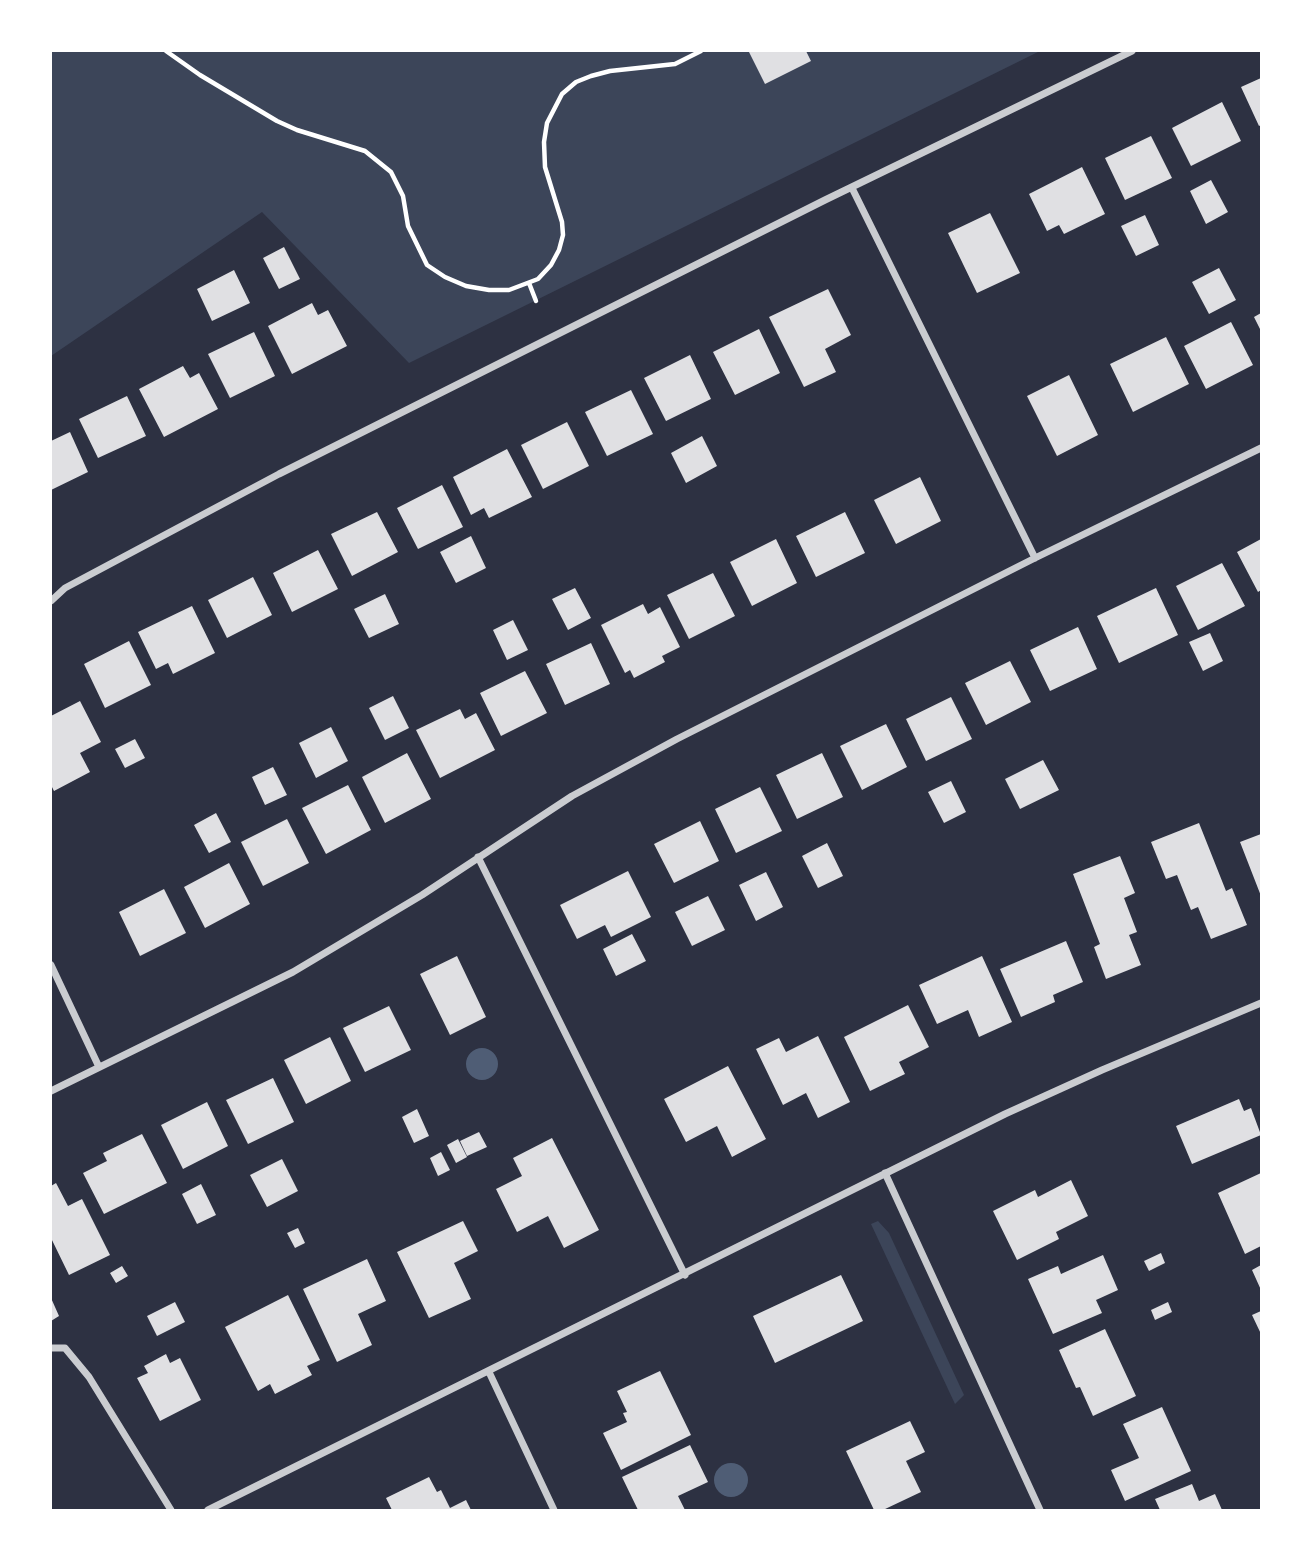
<!DOCTYPE html>
<style>
body{margin:0}
#map{position:relative;width:1312px;height:1561px;overflow:hidden;background:#2d3142;font-family:Cabin,sans-serif}
canvas{display:block}
.frame{position:absolute;inset:0;border:52px solid #fff;pointer-events:none}
</style>
<div id="map">
<canvas width="1312" height="1561"></canvas>
<div class="frame"></div>
</div>
<script>
const context = document.querySelector('canvas').getContext('2d');
context.lineJoin = 'round';
function fillPath(path, color) {
  context.fillStyle = color;
  context.fill(path, 'evenodd');
}
function poly(rows) {
  const path = new Path2D();
  for (const r of rows) {
    if (r.length === 3) {
      path.moveTo(r[0] + r[2], r[1]);
      path.arc(r[0], r[1], r[2], 0, 2 * Math.PI);
      continue;
    }
    path.moveTo(r[0], r[1]);
    for (let i = 2; i < r.length; i += 2) path.lineTo(r[i], r[i + 1]);
  }
  return path;
}
function stroke(path, color, width, dash) {
  context.strokeStyle = color;
  context.lineWidth = width;
  context.lineCap = dash ? 'butt' : 'round';
  context.setLineDash(dash || []);
  context.stroke(path);
}
const green = poly([
 [51,51,1040,51,409,363,262,212,51,356],
 [878,1221,889,1233,964,1395,955,1404,871,1224]
]);
const water = poly([
 [482,1064,16],
 [731,1480,17]
]);
const building = poly([
 [753,51,806,51,811,61,765,84,749,52],
 [1261,78,1261,125,1259,126,1241,87],
 [1222,102,1241,141,1191,166,1172,128],
 [1151,136,1172,178,1125,200,1105,158],
 [1082,167,1105,214,1064,234,1059,225,1047,231,1029,194],
 [1211,180,1228,212,1206,224,1190,191],
 [990,213,1020,273,977,293,948,233],
 [1145,215,1159,245,1136,256,1121,226],
 [284,247,300,279,279,289,263,258],
 [1219,268,1236,300,1209,314,1192,282],
 [234,270,250,303,212,321,197,289],
 [828,289,851,335,825,349,836,372,804,387,769,317],
 [312,303,318,315,328,310,347,346,292,374,268,326],
 [1261,313,1261,331,1254,317],
 [1231,322,1253,365,1206,389,1184,346],
 [759,329,780,373,735,395,713,352],
 [254,332,275,376,230,398,208,354],
 [1166,337,1189,384,1133,412,1110,364],
 [690,355,711,399,666,421,644,378],
 [183,366,190,378,199,373,218,409,164,437,139,389],
 [1069,375,1098,435,1057,456,1027,396],
 [631,390,653,434,607,456,585,412],
 [127,396,146,436,98,458,79,419],
 [567,422,589,466,543,489,521,445],
 [70,432,88,472,51,490,51,441],
 [702,436,717,466,686,483,671,453],
 [507,449,532,497,489,518,484,508,471,515,453,477],
 [920,477,941,521,896,544,874,500],
 [442,485,463,527,418,549,397,508],
 [377,512,398,552,352,576,331,534],
 [845,512,865,553,816,577,796,536],
 [471,536,486,568,456,583,440,552],
 [776,539,797,583,752,606,730,562],
 [1261,539,1261,590,1258,592,1237,552],
 [318,550,338,589,292,612,273,573],
 [1222,563,1245,606,1198,630,1176,586],
 [713,573,735,616,689,639,667,595],
 [253,577,272,615,227,638,208,600],
 [575,588,591,618,568,630,552,599],
 [1156,588,1178,635,1119,663,1097,616],
 [385,594,399,624,369,638,354,609],
 [643,604,648,614,660,607,680,647,662,656,665,662,634,678,630,670,625,673,601,625],
 [192,606,215,653,173,674,168,663,156,669,138,632],
 [513,620,528,650,507,660,493,630],
 [1078,627,1097,669,1050,691,1030,650],
 [1210,633,1223,661,1203,671,1189,642],
 [129,641,151,685,105,708,84,664],
 [591,643,610,684,565,705,546,664],
 [1010,661,1031,702,986,725,965,683],
 [525,671,547,713,501,736,480,693],
 [393,696,409,728,385,740,369,708],
 [951,697,972,739,926,761,906,719],
 [80,701,101,742,80,753,90,772,54,791,51,785,51,716],
 [460,709,465,719,476,713,495,750,440,778,416,730],
 [886,724,907,767,862,790,840,746],
 [331,727,348,761,316,778,299,743],
 [135,739,145,758,125,768,115,749],
 [407,753,431,799,385,823,362,777],
 [822,753,843,797,797,819,776,775],
 [1043,760,1059,790,1020,809,1005,779],
 [273,767,287,795,265,805,252,777],
 [951,781,966,812,944,823,928,792],
 [348,785,371,830,326,854,302,808],
 [760,787,782,831,736,853,715,809],
 [216,813,231,842,209,853,194,825],
 [287,819,309,863,263,886,241,842],
 [700,821,719,861,674,883,654,844],
 [1199,823,1226,891,1232,888,1247,925,1211,939,1198,907,1191,910,1177,875,1166,879,1151,842],
 [1261,834,1261,896,1240,842],
 [827,843,843,876,818,888,802,856],
 [1120,856,1135,893,1124,898,1137,932,1129,935,1141,965,1106,979,1094,947,1100,944,1073,874],
 [229,863,250,904,205,928,184,887],
 [628,871,651,917,611,937,605,925,577,939,560,905],
 [766,872,783,907,756,921,739,885],
 [164,889,186,933,140,956,119,912],
 [708,896,725,930,692,946,675,912],
 [632,934,646,961,616,976,603,949],
 [1066,941,1083,982,1053,995,1055,1002,1021,1017,1000,969],
 [457,956,486,1017,450,1035,420,974],
 [982,956,1012,1022,979,1037,968,1010,937,1024,919,985],
 [908,1005,929,1047,899,1062,905,1074,870,1091,844,1037],
 [389,1006,411,1050,365,1072,343,1028],
 [818,1036,850,1102,818,1118,806,1093,783,1105,756,1049,779,1038,786,1052],
 [330,1037,351,1081,306,1104,284,1060],
 [728,1066,766,1139,732,1157,717,1126,686,1142,664,1099],
 [273,1078,294,1122,248,1144,226,1100],
 [1239,1099,1244,1111,1251,1108,1261,1135,1192,1164,1176,1126],
 [207,1102,228,1146,183,1169,161,1125],
 [417,1109,429,1136,414,1143,402,1117],
 [479,1132,487,1147,467,1156,460,1141],
 [142,1134,167,1183,104,1214,83,1173,107,1161,103,1153],
 [552,1138,599,1230,564,1248,548,1216,517,1232,496,1189,522,1176,513,1158],
 [458,1139,467,1157,456,1163,447,1145],
 [441,1152,450,1170,438,1176,430,1158],
 [282,1159,298,1191,267,1207,250,1175],
 [1261,1173,1261,1246,1245,1254,1218,1193],
 [1071,1180,1088,1216,1056,1232,1059,1239,1017,1260,993,1211,1035,1190,1038,1197],
 [56,1183,68,1206,82,1199,110,1255,69,1275,51,1238,51,1186],
 [201,1184,216,1215,197,1224,182,1194],
 [463,1221,478,1251,454,1263,471,1299,429,1318,397,1252],
 [298,1228,305,1243,295,1248,287,1233],
 [1161,1253,1165,1263,1149,1271,1144,1261],
 [1103,1255,1118,1290,1096,1300,1102,1313,1053,1334,1028,1279,1058,1266,1061,1274],
 [367,1259,386,1301,358,1314,372,1345,337,1362,303,1289],
 [1261,1265,1261,1290,1252,1270],
 [122,1266,128,1276,116,1283,110,1273],
 [841,1275,863,1321,775,1363,753,1316],
 [288,1295,320,1360,307,1366,312,1375,275,1394,270,1384,258,1391,225,1327],
 [51,1298,59,1316,51,1321],
 [175,1302,185,1322,157,1336,147,1316],
 [1168,1302,1172,1312,1155,1320,1151,1310],
 [1261,1311,1261,1334,1252,1315],
 [1105,1329,1136,1396,1093,1416,1080,1387,1076,1388,1059,1350],
 [166,1354,170,1363,180,1358,201,1400,160,1421,137,1378,148,1373,144,1366],
 [660,1371,691,1435,621,1470,603,1433,627,1422,623,1413,627,1412,617,1391],
 [1162,1407,1191,1471,1125,1501,1111,1470,1139,1458,1123,1424],
 [910,1421,925,1452,906,1461,921,1492,883,1510,874,1510,846,1451],
 [690,1445,708,1482,678,1496,685,1510,638,1510,622,1477],
 [429,1477,437,1492,441,1490,450,1508,466,1500,471,1510,392,1510,386,1498],
 [1192,1484,1199,1501,1215,1494,1222,1510,1160,1510,1155,1499]
]);
const path = poly([
 [166,51,200,75,277,121,297,130,365,151,391,172,403,196,408,226,427,265,445,277,466,286,489,290,509,290,538,279,551,265,559,250,563,235,562,222,545,167,544,142,547,123,562,94,576,82,591,76,610,71,675,64,701,51],
 [529,283,536,301]
]);
const minor = poly([
 [852,188,1035,558],
 [51,601,65,588,279,474,825,200,1132,51],
 [478,857,685,1275],
 [51,965,99,1067],
 [51,1091,293,972,422,895,572,796,677,739,1035,558,1261,448],
 [885,1173,1040,1510],
 [51,1348,65,1348,89,1377,171,1510],
 [489,1372,554,1510],
 [208,1510,1005,1114,1102,1070,1261,1003]
]);
fillPath(green, '#3c4559');
fillPath(water, '#4f5d75');
fillPath(building, '#e0e0e3');
stroke(path, '#fff', 4.5);
stroke(minor, '#caccd0', 7);
</script>
